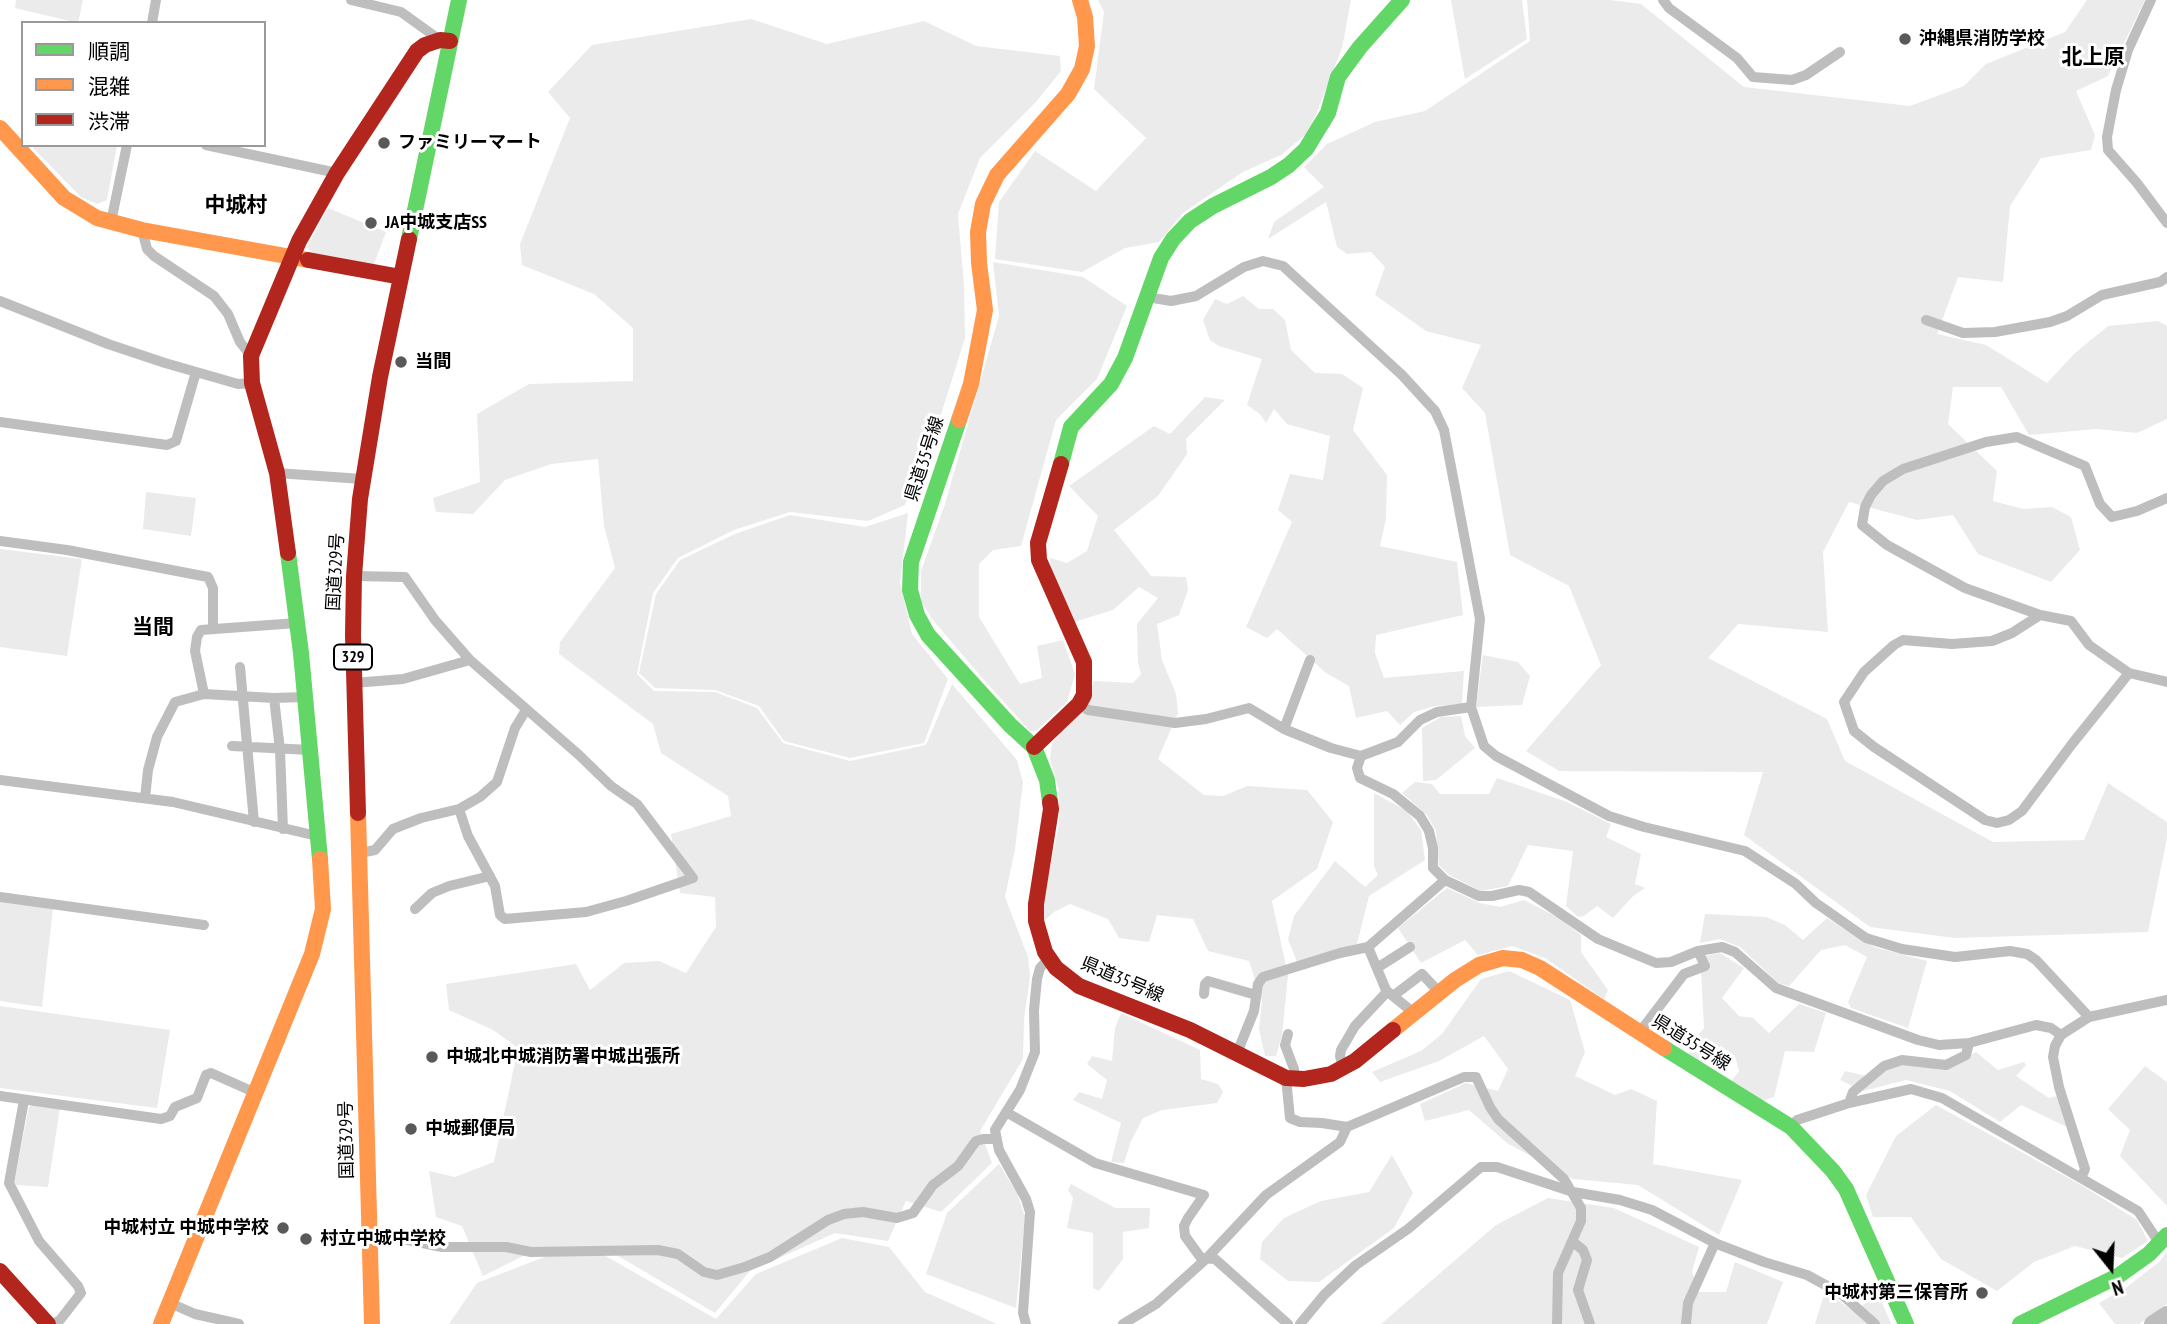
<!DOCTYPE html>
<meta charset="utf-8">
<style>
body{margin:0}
#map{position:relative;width:2167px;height:1324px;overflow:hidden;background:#fff;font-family:"PT Sans Narrow","Noto Sans JP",sans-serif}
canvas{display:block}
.legend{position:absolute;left:21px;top:21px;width:245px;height:126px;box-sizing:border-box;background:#fff;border:2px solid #999;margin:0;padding:9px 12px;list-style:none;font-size:21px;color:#000}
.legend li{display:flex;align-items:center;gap:14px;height:35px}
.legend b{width:35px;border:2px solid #999}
.north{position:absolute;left:2076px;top:1233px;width:70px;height:70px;-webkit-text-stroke:5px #fff;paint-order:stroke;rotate:162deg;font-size:19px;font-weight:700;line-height:28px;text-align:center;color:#000}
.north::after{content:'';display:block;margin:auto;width:24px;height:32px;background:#000;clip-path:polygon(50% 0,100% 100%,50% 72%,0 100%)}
</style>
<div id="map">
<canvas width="2167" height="1324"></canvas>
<ul class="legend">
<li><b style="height:9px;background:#63d668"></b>順調</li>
<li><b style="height:9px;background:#ff974d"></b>混雑</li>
<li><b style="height:9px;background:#b3261e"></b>渋滞</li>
</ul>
<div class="north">N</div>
</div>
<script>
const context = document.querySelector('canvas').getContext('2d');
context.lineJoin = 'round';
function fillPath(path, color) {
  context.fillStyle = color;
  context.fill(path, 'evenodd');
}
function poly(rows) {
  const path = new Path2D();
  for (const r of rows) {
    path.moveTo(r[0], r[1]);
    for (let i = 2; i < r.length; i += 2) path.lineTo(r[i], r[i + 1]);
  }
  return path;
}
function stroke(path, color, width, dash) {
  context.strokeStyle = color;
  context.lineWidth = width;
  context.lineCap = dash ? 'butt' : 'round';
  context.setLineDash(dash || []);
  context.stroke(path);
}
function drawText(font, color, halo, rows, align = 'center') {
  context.font = font + ' "PT Sans Narrow","Noto Sans JP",sans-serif';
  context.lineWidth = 6;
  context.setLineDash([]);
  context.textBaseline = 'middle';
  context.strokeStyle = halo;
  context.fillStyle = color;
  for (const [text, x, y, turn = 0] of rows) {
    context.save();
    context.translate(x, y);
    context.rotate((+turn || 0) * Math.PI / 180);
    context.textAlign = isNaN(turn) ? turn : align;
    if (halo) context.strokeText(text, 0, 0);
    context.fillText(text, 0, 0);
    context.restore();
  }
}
const green = poly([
 [16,0,83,0,78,23,15,8],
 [1098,0,1351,0,1342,48,1309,132,1281,155,1243,172,1183,213,1159,242,1125,248,1082,272,995,259,999,202,1035,151,1096,191,1146,138,1094,89,1104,12],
 [1451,0,1522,0,1527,39,1465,79],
 [1527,0,1610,0,1641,4,1744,87,1910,106,1964,86,1986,64,2065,32,2087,0,2145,0,2108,76,2076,91,2095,135,2091,150,2041,158,2010,206,2003,282,1958,277,1937,334,1986,345,2047,383,2075,353,2108,326,2158,321,2167,326,2167,419,2137,433,2096,429,2029,435,2001,387,1953,387,1948,424,1997,471,1993,501,2023,509,2052,507,2071,517,2080,550,2051,582,1978,554,1953,515,1917,520,1849,502,1823,552,1828,632,1738,624,1708,658,1827,719,1845,761,1993,842,2084,840,2108,783,2167,822,2167,838,2148,932,1955,938,1870,927,1744,835,1763,772,1559,771,1526,751,1601,665,1569,586,1510,555,1485,413,1462,388,1481,345,1426,331,1375,295,1385,267,1371,252,1347,254,1337,247,1326,202,1268,239,1274,222,1324,187,1304,167,1327,144,1375,122,1425,111,1530,41],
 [751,19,827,44,924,21,976,46,1060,56,1061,71,1035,103,980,158,958,214,964,285,965,338,938,424,905,505,868,521,790,512,734,530,678,558,653,593,637,674,654,691,715,692,757,708,783,743,850,761,926,745,952,684,1017,760,1023,782,1015,849,1005,897,1028,957,1030,977,1024,1019,1023,1059,980,1131,992,1163,941,1212,906,1201,888,1241,835,1233,750,1271,715,1313,603,1247,523,1256,483,1276,462,1226,436,1217,429,1171,455,1177,494,1162,518,1048,493,1030,449,1010,446,984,576,964,590,990,624,963,659,961,686,973,716,927,715,897,680,893,671,834,731,816,728,796,661,753,653,724,559,654,560,642,615,568,604,526,598,459,551,464,505,480,473,514,436,512,433,498,480,482,477,414,529,384,633,381,633,328,594,294,522,265,520,244,570,118,548,92,592,45],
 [36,145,117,145,107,200,97,204,81,197,33,148],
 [328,208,386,232,374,264,313,255,307,247],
 [993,262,1083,277,1127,306,1097,379,1056,420,1021,546,993,550,979,564,979,617,1020,684,1042,678,1037,646,1063,640,1075,674,1067,702,1036,731,1030,731,984,680,932,619,921,601,921,571,945,504,999,316],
 [1243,296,1259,309,1273,309,1285,320,1291,350,1315,373,1342,374,1363,388,1353,430,1387,475,1386,519,1380,546,1457,562,1463,615,1376,635,1375,653,1384,678,1464,671,1462,704,1435,706,1414,712,1400,725,1387,711,1356,718,1349,686,1326,673,1277,629,1267,638,1246,627,1292,522,1278,510,1290,474,1323,480,1330,436,1287,424,1274,409,1266,423,1260,414,1247,405,1262,359,1219,346,1210,340,1203,320,1215,299,1227,304],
 [1205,397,1225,400,1186,439,1187,454,1158,496,1114,530,1151,576,1186,577,1188,590,1179,615,1157,624,1162,660,1176,694,1178,713,1158,759,1204,795,1223,796,1247,786,1307,790,1333,822,1317,869,1272,901,1288,976,1282,1035,1276,1056,1265,1056,1259,1029,1262,1001,1249,961,1208,951,1193,919,1157,915,1149,942,1119,938,1108,919,1070,904,1054,912,1043,922,1041,911,1059,824,1059,790,1050,759,1052,743,1089,699,1094,681,1133,683,1141,674,1138,663,1137,624,1158,598,1139,587,1113,610,1074,622,1051,573,1050,558,1067,563,1087,551,1098,516,1069,486,1154,426,1170,434],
 [146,492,196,498,191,536,143,529],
 [908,513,900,583,912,634,948,679,924,743,850,758,784,741,759,706,715,690,655,688,639,673,656,594,680,560,735,534,790,515,865,527],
 [0,549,82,559,67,656,0,647],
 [1483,655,1518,662,1530,676,1522,705,1476,707],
 [1461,716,1465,736,1475,748,1436,780,1423,781,1422,728,1441,717],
 [1497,778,1567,802,1611,824,1606,837,1641,854,1635,884,1645,888,1632,897,1613,918,1597,906,1584,916,1578,917,1566,906,1573,851,1528,845,1508,886,1481,891,1449,875,1439,865,1436,831,1427,815,1402,793,1415,782,1432,784,1440,794,1489,794],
 [1374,793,1407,811,1421,830,1425,860,1369,896,1357,944,1297,962,1288,939,1294,916,1335,861,1365,887,1378,875,1374,866],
 [1447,888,1480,903,1500,907,1524,900,1559,918,1581,935,1581,952,1608,990,1604,999,1545,958,1512,946,1478,955,1465,940,1421,963,1398,928],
 [0,901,53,908,42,1007,0,1001],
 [1705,914,1766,917,1785,925,1803,940,1827,918,1874,947,1927,961,1908,1028,1851,1008,1848,1002,1867,957,1845,945,1821,950,1789,986,1778,983,1740,947,1720,939,1700,943],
 [1720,953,1744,968,1722,998,1739,1016,1753,1018,1769,1033,1799,1004,1826,1013,1814,1052,1785,1051,1774,1097,1762,1101,1731,1082,1739,1071,1735,1056,1721,1046,1701,1062,1690,1056,1687,1048,1704,1028,1701,971,1705,956],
 [1509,971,1570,1000,1585,1052,1575,1076,1615,1095,1631,1089,1657,1101,1653,1164,1742,1180,1719,1235,1638,1185,1573,1179,1507,1143,1469,1110,1425,1121,1420,1104,1466,1083,1498,1091,1508,1069,1484,1036,1439,1061,1380,1082,1372,1072,1421,1051,1442,1034,1481,979],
 [0,1006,170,1030,157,1108,0,1088],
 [1121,1013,1200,1050,1201,1079,1218,1084,1223,1092,1217,1103,1162,1110,1143,1118,1131,1141,1124,1163,1111,1162,1121,1123,1073,1100,1079,1092,1102,1099,1107,1080,1087,1064,1092,1056,1112,1061,1115,1028],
 [1976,1052,1998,1070,2024,1062,2026,1065,2016,1076,2049,1098,2057,1096,2067,1127,2021,1105,2000,1122,1950,1091,1906,1080,1863,1091,1840,1080,1845,1071,1866,1076,1902,1063,1948,1068],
 [2145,1066,2167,1082,2167,1206,2120,1156,2130,1130,2108,1109],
 [34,1104,60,1107,48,1187,16,1185,14,1182,29,1107],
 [1936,1105,2083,1186,2137,1220,2148,1241,2122,1258,2075,1246,2034,1262,1997,1291,1941,1259,1911,1217,1873,1217,1866,1195,1896,1136],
 [1392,1155,1413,1193,1394,1228,1319,1282,1288,1281,1260,1259,1262,1242,1284,1218,1321,1201,1369,1192],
 [999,1164,1017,1193,1025,1217,1016,1308,926,1274,947,1213],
 [1071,1184,1115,1208,1150,1208,1149,1228,1123,1232,1123,1259,1099,1291,1093,1288,1093,1233,1067,1228,1073,1198,1068,1190],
 [1548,1198,1614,1208,1699,1247,1692,1272,1699,1292,1726,1292,1735,1262,1783,1282,1767,1324,1381,1324,1496,1225],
 [842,1238,889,1247,925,1292,997,1324,449,1324,477,1283,547,1256,602,1254,716,1319,756,1274],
 [2167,1252,2167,1304,2139,1324,2115,1324,2099,1303,2127,1287,2159,1262],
 [1825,1291,1853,1311,1879,1295,1891,1324,1815,1324]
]);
const river = poly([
 [2153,1324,2167,1315]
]);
const street = poly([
 [351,0,401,12,440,40],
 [1663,0,1669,8,1737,58,1753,77,1792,80,1806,75,1840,52],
 [2151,0,2128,50,2116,90,2107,137,2108,150,2137,183,2167,223],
 [152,23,156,0],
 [206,145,337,173],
 [111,222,127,145],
 [142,230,147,249,154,256,214,296,228,314,240,342,251,356],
 [1147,297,1171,301,1196,296,1244,267,1263,261,1283,266,1402,375,1435,411,1444,430,1480,619,1471,707,1484,746,1496,756,1609,816,1644,827,1745,851,1796,884,1816,903,1866,938,1902,949,1955,957,2010,951,2027,954,2036,960,2089,1017],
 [0,301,108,344,165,363,238,384,252,383],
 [1926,320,1963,333,1995,332,2050,322,2067,316,2102,295,2160,282,2167,277],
 [0,422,167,445,176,441,196,372],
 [277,473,362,479],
 [2167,498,2137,511,2112,517,2100,504,2085,466,2017,437,1986,442,1903,469,1883,481,1871,495,1865,507,1862,525,1887,545,1965,588,2040,615,2071,621,2089,645,2129,673,2167,682],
 [0,541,67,550,208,577,213,588,213,628],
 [354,576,405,577,435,620,470,660,579,755,611,786,637,804,693,878,626,901,586,912,505,919,500,915,495,886,468,836,459,809],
 [2040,615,2012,633,1992,641,1952,644,1903,640,1894,645,1864,672,1844,702,1854,731,1874,747,1985,820,1997,823,2009,820,2022,811,2072,744,2129,673],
 [240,667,254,822],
 [354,683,403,679,470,660],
 [204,694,195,651,197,637,201,630,297,623],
 [274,698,280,750,283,829],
 [1079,704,1088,710,1175,723,1206,719,1249,708,1284,729,1331,748,1361,756],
 [1471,707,1437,712,1420,720,1398,742,1361,756,1357,768,1360,778,1393,794,1420,816,1429,831,1433,848,1433,868,1445,880,1479,896,1492,896,1519,890,1529,892,1598,939,1656,963,1671,962,1698,951,1722,947,1735,952,1776,988,1918,1040,1939,1045,1969,1043,2036,1025,2051,1028,2061,1035],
 [1284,729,1310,660],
 [232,746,310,750],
 [0,780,173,802,317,836],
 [145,798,148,770,157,737,175,702,204,694,274,698,305,697],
 [360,853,375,850,393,829,421,818,459,809,480,797,497,782,515,728,526,710],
 [0,897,204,925],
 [415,909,432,893,449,886,490,876],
 [1377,968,1410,947],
 [1388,992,1414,1013],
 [1204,994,1205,984,1208,981,1256,995],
 [1393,996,1422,974,1439,992],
 [1639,1033,1684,974,1705,966,1698,951],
 [1288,1034,1285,1045,1294,1069,1294,1078],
 [1237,1053,1254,1011,1258,984,1263,977,1340,953,1368,947],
 [1343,1068,1340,1056,1341,1050,1355,1026,1385,994,1386,990,1368,947,1445,880],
 [1286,1078,1290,1118,1300,1122,1322,1123,1347,1127,1464,1077,1476,1077,1490,1107,1498,1119,1564,1179,1581,1208,1581,1221,1558,1273,1557,1324],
 [0,1096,161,1119,170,1116,175,1107,197,1098,206,1075,211,1073,256,1093],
 [24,1100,9,1183,39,1241,78,1286,81,1293,60,1320,54,1324],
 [1849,1103,1853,1092,1884,1066,1902,1060,1946,1065,1966,1055,1969,1043],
 [1006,1112,1095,1163,1204,1195,1188,1218,1184,1226,1185,1236,1201,1258,1215,1259,1288,1324],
 [1791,1127,1797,1120,1849,1103,1911,1089,1942,1098,2138,1211,2160,1244],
 [2082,1176,2085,1169,2059,1087,2053,1057,2055,1046,2061,1035,2089,1017,2167,1000],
 [369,1232,442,1247,506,1247,531,1252,658,1250,678,1254,704,1272,717,1275,745,1267,770,1257,828,1220,844,1214,863,1212,897,1218,913,1213,933,1185,958,1166,976,1141,983,1139,995,1139],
 [1573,1242,1583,1250,1587,1260,1578,1290,1590,1324],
 [170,1303,195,1314,239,1324],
 [1026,1324,1023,1313,1030,1212,1026,1199,999,1150,995,1130,1020,1090,1035,1052,1034,1010,1037,979,1040,968,1049,958],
 [1123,1324,1156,1304,1206,1259,1266,1195,1340,1142,1347,1127],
 [1300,1324,1324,1295,1356,1265,1408,1229,1481,1167,1497,1167,1573,1192,1620,1200,1652,1210,1717,1244,1764,1262,1807,1275,1840,1293,1875,1324],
 [1686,1324,1688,1303,1715,1243]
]);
const fast = poly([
 [409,239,459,0],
 [959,420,911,562,910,590,917,615,928,635,1010,725,1034,747,1047,780,1050,802],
 [1061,464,1071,427,1111,384,1125,358,1161,258,1173,239,1190,221,1213,206,1271,177,1289,165,1306,149,1328,113,1338,77,1360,47,1402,0],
 [288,553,301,653,320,859],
 [1664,1048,1791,1127,1833,1171,1846,1189,1906,1324],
 [2020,1324,2118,1276,2149,1254,2167,1235]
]);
const slow = poly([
 [0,128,64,198,97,218,142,230,308,260],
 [959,420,971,384,985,310,979,263,978,232,983,204,997,175,1068,94,1082,69,1087,46,1085,17,1080,0],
 [358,813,372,1324],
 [1393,1030,1455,980,1479,965,1503,958,1522,960,1540,968,1664,1048],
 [161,1324,312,954,323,909,320,859]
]);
const jam = poly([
 [308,260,401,277],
 [288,553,277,473,252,383,251,356,299,241,337,173,417,51,425,45,440,40,450,41],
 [1034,747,1079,704,1084,695,1084,662,1039,560,1038,543,1061,464],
 [1050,802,1051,809,1036,904,1036,921,1045,952,1056,968,1079,986,1190,1030,1286,1078,1304,1079,1331,1074,1355,1061,1393,1030],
 [358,813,353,635,354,576,360,499,380,377,409,239],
 [0,1271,48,1324]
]);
const markers = [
 [1905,39,7,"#595959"],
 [384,143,7,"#595959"],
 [371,223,7,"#595959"],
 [401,362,7,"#595959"],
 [432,1057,7,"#595959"],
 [411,1129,7,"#595959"],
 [283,1228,7,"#595959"],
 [306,1239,7,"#595959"],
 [1982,1293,7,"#595959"]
];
const shields = [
 [353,657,38]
];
const shieldNames = [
 ["329",353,657]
];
const poiNames = [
 ["沖縄県消防学校",1919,39],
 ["ファミリーマート",398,143],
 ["JA中城支店SS",385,223],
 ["当間",415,362],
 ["中城北中城消防署中城出張所",446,1057],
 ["中城郵便局",425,1129],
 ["中城村立 中城中学校",269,1228,"right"],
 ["村立中城中学校",320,1239],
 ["中城村第三保育所",1968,1293,"right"]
];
const streetNames = [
 ["県道35号線",925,459,-72],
 ["国道329号",336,572,-87],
 ["県道35号線",1122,980,23],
 ["県道35号線",1691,1043,32],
 ["国道329号",347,1140,-91]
];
const quarterNames = [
 ["北上原",2093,58],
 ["中城村",236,206],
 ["当間",153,628]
];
fillPath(green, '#ebebeb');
stroke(river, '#bebebe', 18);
stroke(street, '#bebebe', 10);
stroke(fast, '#63d668', 16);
stroke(slow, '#ff974d', 16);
stroke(jam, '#b3261e', 16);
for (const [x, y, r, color] of markers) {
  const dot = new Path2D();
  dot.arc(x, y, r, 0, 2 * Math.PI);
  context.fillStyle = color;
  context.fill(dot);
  stroke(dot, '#fff', 2.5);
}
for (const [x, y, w] of shields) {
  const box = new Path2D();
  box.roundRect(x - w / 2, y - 12.5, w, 25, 5);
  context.fillStyle = '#fff';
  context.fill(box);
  stroke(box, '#000', 2);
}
drawText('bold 16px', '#000', null, shieldNames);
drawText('bold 18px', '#000', '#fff', poiNames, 'left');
drawText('18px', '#000', '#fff', streetNames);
drawText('bold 21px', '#000', '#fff', quarterNames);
</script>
